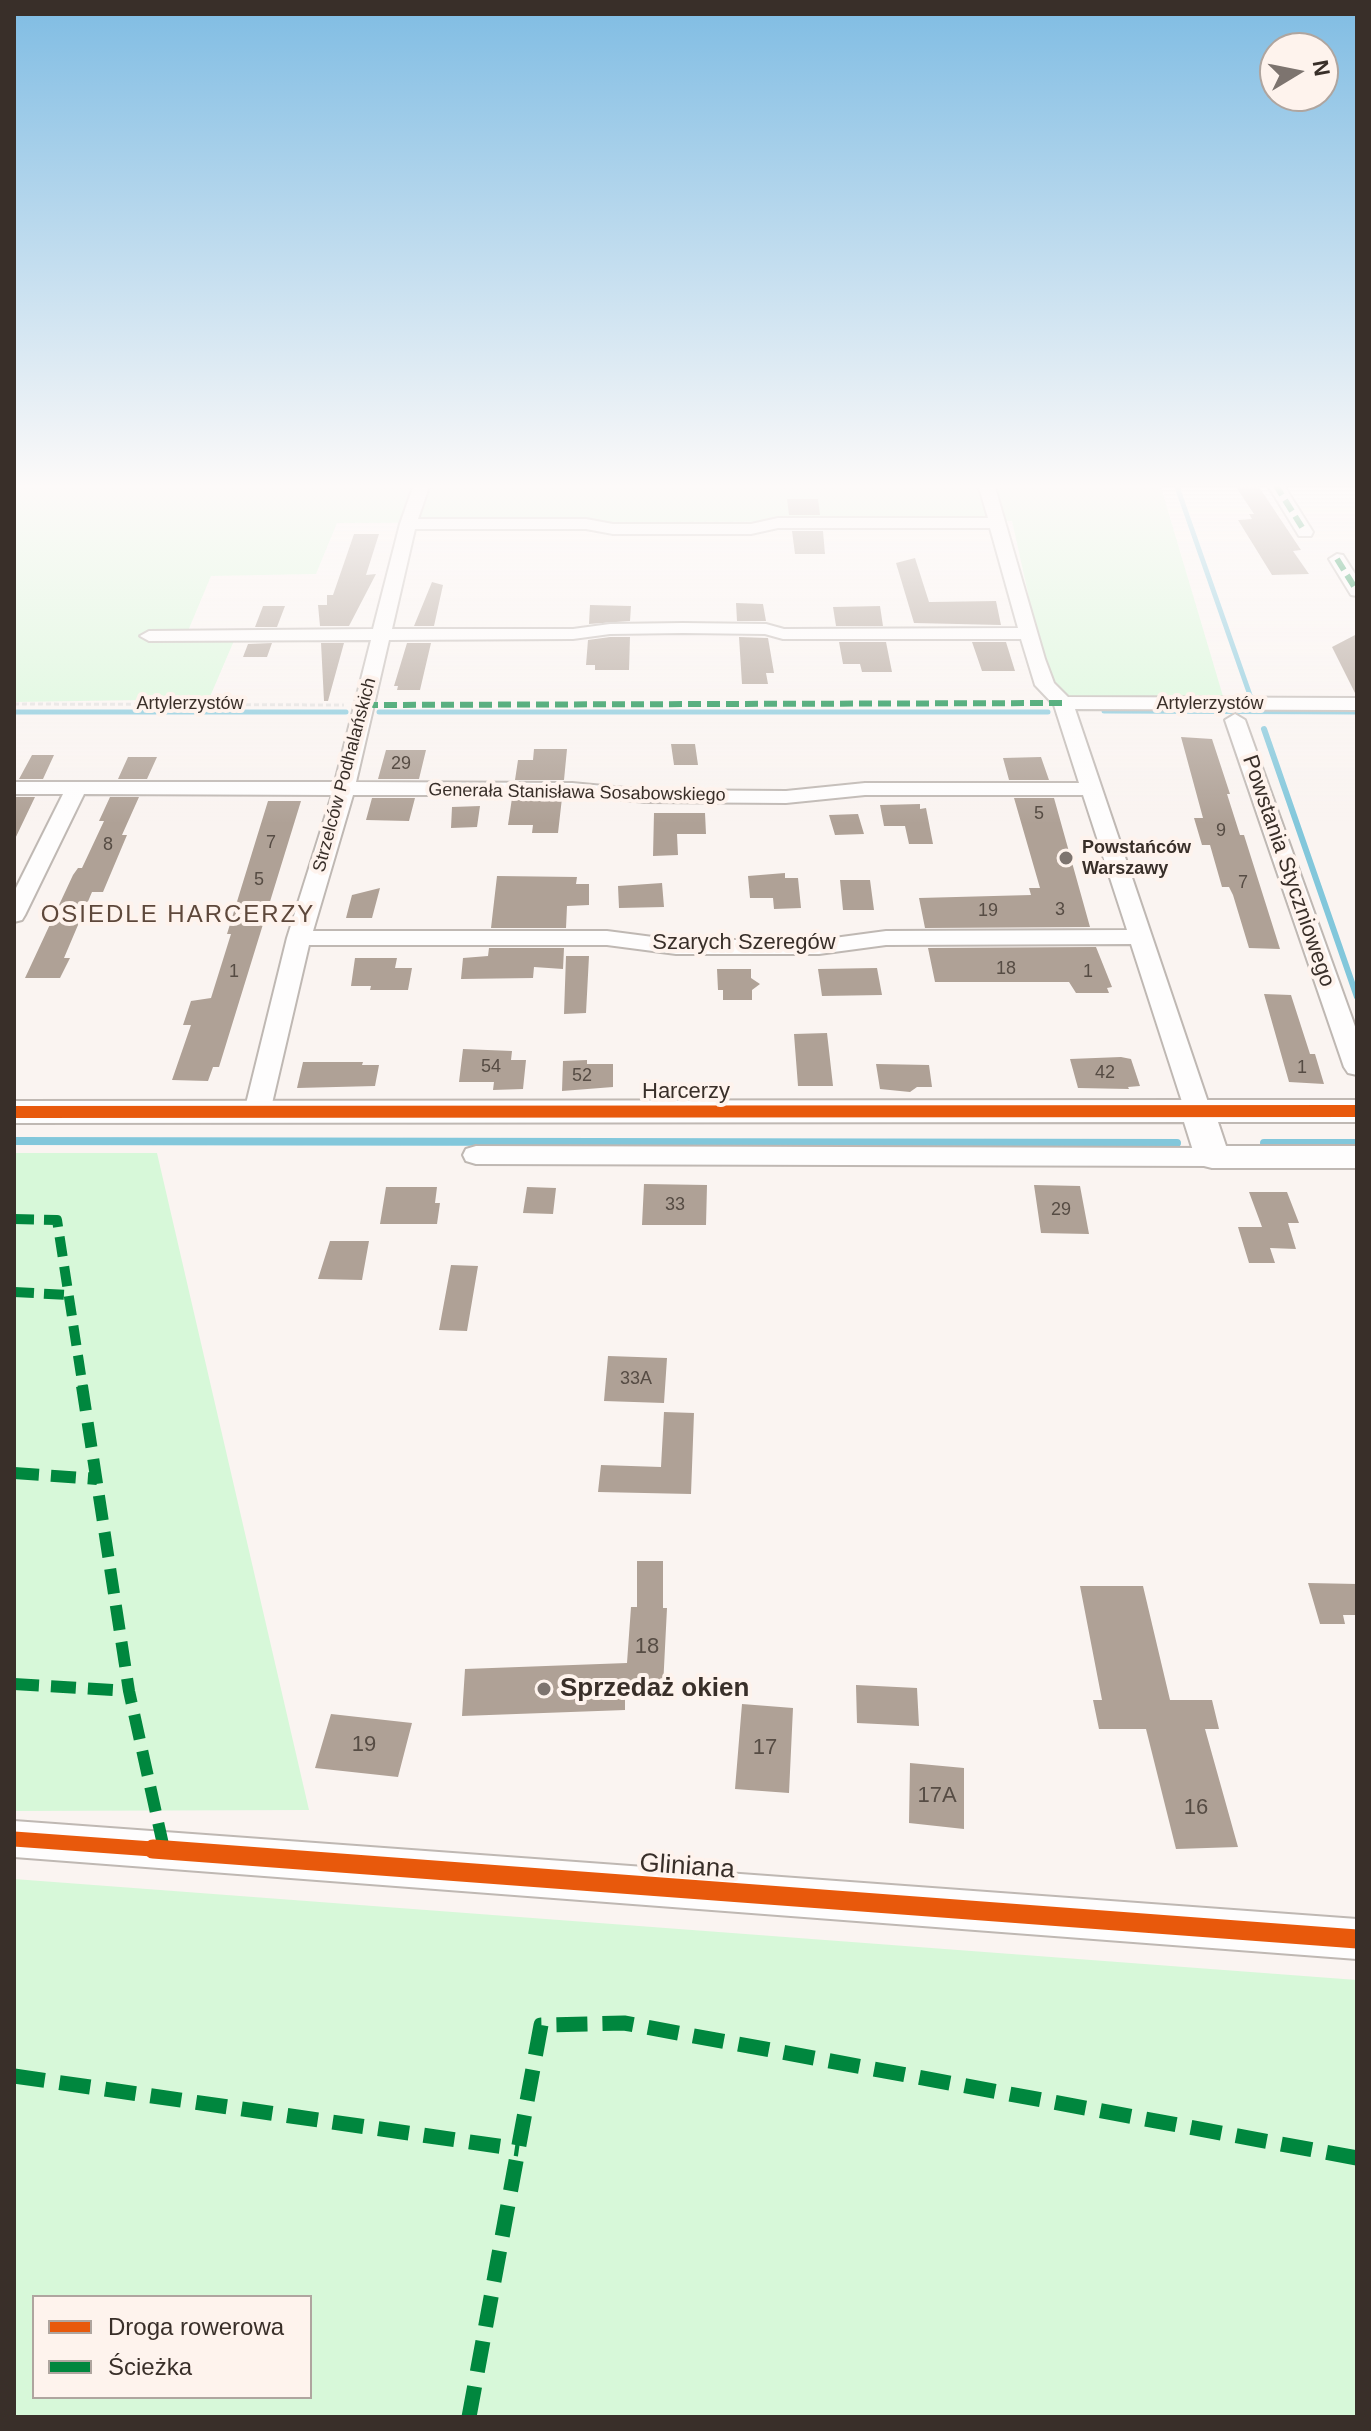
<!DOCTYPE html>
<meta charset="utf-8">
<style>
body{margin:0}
#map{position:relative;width:1371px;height:2431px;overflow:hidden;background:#faf4f1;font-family:Arial,sans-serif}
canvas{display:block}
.frame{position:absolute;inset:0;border:16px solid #392f29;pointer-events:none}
.legend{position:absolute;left:32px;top:2295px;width:280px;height:104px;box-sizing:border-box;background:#fef3ed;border:2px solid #afa59f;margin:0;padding:10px 14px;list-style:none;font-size:24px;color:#392f29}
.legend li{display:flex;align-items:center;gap:16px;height:40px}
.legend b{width:40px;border:2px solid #afa59f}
.north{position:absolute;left:1259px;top:32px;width:80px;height:80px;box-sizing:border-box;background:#fef3ed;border:2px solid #afa59f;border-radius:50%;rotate:80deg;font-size:22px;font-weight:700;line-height:32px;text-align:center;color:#392f29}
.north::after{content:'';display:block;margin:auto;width:28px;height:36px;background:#7d746f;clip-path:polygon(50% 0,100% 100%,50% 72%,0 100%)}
</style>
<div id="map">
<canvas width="1371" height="2431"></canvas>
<div class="frame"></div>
<ul class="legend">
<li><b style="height:10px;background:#e8590c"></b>Droga rowerowa</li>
<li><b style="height:10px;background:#00873e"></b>Ścieżka</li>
</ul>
<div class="north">N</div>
</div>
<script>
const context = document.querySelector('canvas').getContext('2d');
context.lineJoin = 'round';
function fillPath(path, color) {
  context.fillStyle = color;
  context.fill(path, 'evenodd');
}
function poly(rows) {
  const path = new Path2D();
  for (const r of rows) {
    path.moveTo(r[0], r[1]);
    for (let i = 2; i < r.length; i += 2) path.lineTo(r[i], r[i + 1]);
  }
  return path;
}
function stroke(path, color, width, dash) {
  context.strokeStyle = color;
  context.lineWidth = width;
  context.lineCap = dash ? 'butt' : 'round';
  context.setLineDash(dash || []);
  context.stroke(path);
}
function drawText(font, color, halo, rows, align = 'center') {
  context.font = font + ' Arial,sans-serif';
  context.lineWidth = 8;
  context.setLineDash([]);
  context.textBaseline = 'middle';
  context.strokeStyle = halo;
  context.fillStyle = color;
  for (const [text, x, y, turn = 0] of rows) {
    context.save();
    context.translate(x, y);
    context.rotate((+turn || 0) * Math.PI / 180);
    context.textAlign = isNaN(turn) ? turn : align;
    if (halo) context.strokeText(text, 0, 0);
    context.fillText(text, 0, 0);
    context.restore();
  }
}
const green = poly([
 [14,484,1160,484,1225,703,1051,697,1012,521,337,523,316,574,211,576,188,631,239,629,209,699,14,702],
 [14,1153,157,1153,309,1810,14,1811],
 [14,1879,1357,1980,1357,2417,14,2417],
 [34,2297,310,2297,310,2397,34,2397]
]);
const streamFar2 = poly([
 [1176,484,1251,698],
 [1104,711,1357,712],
 [14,712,346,712],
 [379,712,1048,712]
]);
const streamFar1 = poly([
 [1264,729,1357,997]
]);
const stream = poly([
 [14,1141,1177,1143],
 [1264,1143,1357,1143]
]);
const building = poly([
 [1241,484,1257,484,1301,550,1293,551,1309,574,1272,575,1238,520,1252,519,1249,514,1254,514,1236,487],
 [787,499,818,499,820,515,789,515],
 [792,531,823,531,825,554,795,554],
 [354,534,379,534,366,575,376,574,349,626,320,626,318,605,327,605,327,595,333,595],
 [915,558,929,602,996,601,1001,625,914,623,896,563],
 [432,582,443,585,434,626,414,626],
 [736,603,763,604,766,621,737,621],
 [590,605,631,606,630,621,589,624],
 [263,606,285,606,277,627,255,627],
 [880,606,883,626,836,626,833,607],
 [1357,634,1357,695,1356,695,1332,647],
 [610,637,630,637,629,670,595,670,595,665,586,665,588,640],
 [739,637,768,638,774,673,766,673,768,684,742,684],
 [839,642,886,642,892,672,862,672,860,664,843,664],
 [972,642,1006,642,1015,671,982,671],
 [272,643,267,657,243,657,248,644],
 [321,643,344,643,328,701,324,701],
 [407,643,431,643,420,690,397,690,398,686,394,686],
 [1181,737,1212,739,1230,794,1227,794,1240,835,1244,835,1280,949,1249,948,1233,895,1229,887,1222,887,1210,845,1202,845,1194,818,1203,818],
 [671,744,695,744,698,765,674,765],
 [534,749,567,749,564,780,515,780,518,760,533,760],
 [386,750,426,750,419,779,378,779],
 [32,755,54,755,43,779,19,779],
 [128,757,157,757,147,779,118,779],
 [1041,757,1049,780,1009,780,1003,758],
 [14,797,35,797,14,841],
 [110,797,139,797,122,835,127,835,103,892,92,892,64,958,70,958,60,978,25,978,73,875,78,868,82,868,104,821,99,821],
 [372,798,415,798,409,821,366,820],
 [512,798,562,798,558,833,532,833,533,825,508,825],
 [1014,798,1054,798,1090,927,925,928,919,898,1031,895,1029,888,1040,888],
 [268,801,301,801,219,1067,213,1067,208,1081,172,1080,191,1025,183,1025,191,1001,211,998,231,934,227,934],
 [920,804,920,809,926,808,933,844,909,844,905,826,884,826,880,805],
 [480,806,477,827,451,828,452,807],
 [654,813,705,813,706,834,677,834,678,855,653,856],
 [858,814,864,834,835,835,829,815],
 [785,873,785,878,798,878,801,908,774,909,773,898,750,898,748,876],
 [497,876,577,877,576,884,589,884,589,905,567,906,566,928,491,928],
 [840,880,870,880,874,910,843,910],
 [662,883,664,907,619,908,618,886],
 [380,888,372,918,346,918,352,895],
 [1096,947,1112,987,1107,988,1109,993,1076,993,1069,982,935,982,928,948],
 [489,948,564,948,563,969,534,967,533,978,461,979,463,958,488,956],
 [566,956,589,956,586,1013,564,1014],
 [355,958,397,958,395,968,412,968,408,990,370,990,371,986,351,986],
 [877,968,882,995,822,996,818,969],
 [717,969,751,969,751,978,760,984,752,990,752,1000,723,1000,723,990,718,990],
 [1264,994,1291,995,1310,1054,1315,1054,1324,1084,1289,1082],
 [827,1033,833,1086,798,1086,794,1034],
 [463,1049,512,1051,511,1060,526,1060,523,1089,493,1090,494,1082,459,1082],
 [1121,1057,1131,1059,1140,1086,1128,1087,1129,1089,1078,1088,1070,1059],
 [587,1060,587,1064,613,1064,613,1087,562,1091,563,1061],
 [303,1062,363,1062,362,1065,379,1065,375,1086,297,1088],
 [876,1064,929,1065,932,1087,917,1087,910,1092,880,1089],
 [644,1184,707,1185,706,1225,642,1225],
 [1034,1185,1080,1186,1089,1234,1041,1233],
 [386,1187,437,1187,435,1203,440,1203,437,1224,380,1224],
 [527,1187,556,1188,553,1214,523,1213],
 [1249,1192,1287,1192,1299,1223,1288,1223,1296,1249,1270,1248,1275,1263,1249,1263,1238,1227,1262,1227],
 [330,1241,369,1241,362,1280,318,1279],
 [451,1265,478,1266,467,1331,439,1330],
 [608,1356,667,1358,664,1403,604,1401],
 [664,1412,694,1413,691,1494,598,1492,601,1465,661,1467],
 [637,1561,663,1561,663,1608,667,1608,663,1687,625,1686,625,1710,462,1716,465,1669,627,1663,631,1607,637,1607],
 [1308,1583,1357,1584,1357,1615,1343,1615,1345,1624,1320,1624],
 [1080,1586,1143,1586,1170,1700,1212,1700,1219,1729,1205,1729,1238,1847,1176,1849,1146,1729,1099,1729,1093,1700,1102,1700],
 [856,1685,917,1688,919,1726,857,1723],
 [742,1704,793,1708,789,1793,735,1789],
 [331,1714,412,1723,398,1777,315,1768],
 [910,1763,964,1768,964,1829,909,1823]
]);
const path = poly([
 [14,704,344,705]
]);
const minor = poly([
 [414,484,430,484,418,519,586,519,613,524,751,524,778,518,988,518,978,484,994,484,1045,659,1054,683,1068,697,1357,698,1357,710,1075,709,1211,1111,1207,1117,1198,1119,1189,1117,1185,1111,1131,944,886,945,819,954,676,954,607,945,309,945,270,1112,266,1118,257,1120,248,1118,244,1112,287,938,332,795,84,794,25,915,22,920,14,922,14,892,63,794,14,794,14,782,335,782,371,640,149,641,140,636,149,631,373,629,400,524,414,484],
 [778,528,990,528,1018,628,784,629,766,624,683,623,610,624,573,629,392,629,415,529,586,529,613,534,751,534,778,528],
 [683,633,765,634,783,639,1021,639,1035,685,1054,705,1079,783,865,783,786,791,646,790,572,783,356,782,389,640,573,639,610,634,683,633],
 [353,795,572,795,646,802,786,803,865,795,1083,795,1127,930,886,931,819,940,676,940,607,931,313,931,353,795],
 [1267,484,1283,484,1313,532,1311,536,1299,536,1267,484],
 [1337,554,1343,555,1357,577,1357,596,1351,595,1329,559,1337,554],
 [1235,714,1245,720,1357,1032,1357,1075,1348,1073,1344,1067,1225,720,1235,714],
 [476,1146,1212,1148,1222,1151,1226,1157,1222,1163,1212,1166,476,1164,466,1161,463,1155,466,1149,476,1146],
 [14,1821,1357,1919,1357,1959,14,1857,14,1821]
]);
const tertiary = poly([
 [1198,1100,1357,1100,1357,1122,1218,1122,1226,1146,1357,1146,1357,1168,1212,1168,1200,1165,1195,1157,1184,1122,14,1123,14,1101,1198,1100]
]);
const quietFar3 = poly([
 [1275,484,1305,532],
 [1337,559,1357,591],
 [365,705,1063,703]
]);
const quietFar2 = poly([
 [14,1219,57,1220,83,1388],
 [14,1292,69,1295]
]);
const quietFar1 = poly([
 [82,1386,129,1691,164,1849],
 [14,1473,97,1479],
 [14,1684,129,1691]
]);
const quiet = poly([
 [14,2076,519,2149],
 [469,2417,541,2025,624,2023,1357,2158]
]);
const cyclewayFar2 = poly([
 [14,1112,1357,1111]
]);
const cyclewayFar1 = poly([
 [14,1839,180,1851]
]);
const cycleway = poly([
 [153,1849,1357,1939]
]);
const markers = [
 [1066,858,8,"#7d746f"],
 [544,1689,8,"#7d746f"]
];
const farStreetnames = [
 ["Artylerzystów",190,704],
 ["Artylerzystów",1210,704],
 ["Strzelców Podhalańskich",345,775,-75],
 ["Generała Stanisława Sosabowskiego",577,793,1]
];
const numberNames = [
 ["29",401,764],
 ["5",1039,814],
 ["9",1221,831],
 ["7",271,843],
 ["8",108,845],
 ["5",259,880],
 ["7",1243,883],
 ["3",1060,910],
 ["19",988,911],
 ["18",1006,969],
 ["1",234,972],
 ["1",1088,972],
 ["54",491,1067],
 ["1",1302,1068],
 ["42",1105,1073],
 ["52",582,1076],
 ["33",675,1205],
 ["29",1061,1210],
 ["33A",636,1379]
];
const farPoinames = [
 ["Powstańców",1082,848],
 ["Warszawy",1082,869]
];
const streetNames = [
 ["Powstania Styczniowego",1288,871,71],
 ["Szarych Szeregów",744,943],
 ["Harcerzy",686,1092]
];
const nearNumbernames = [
 ["18",647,1647],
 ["19",364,1745],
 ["17",765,1748],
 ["17A",937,1796],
 ["16",1196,1808]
];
const neighbourhoodNames = [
 ["OSIEDLE HARCERZY",178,915]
];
const nearPoinames = [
 ["Sprzedaż okien",560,1689]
];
const nearStreetnames = [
 ["Gliniana",687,1867,4]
];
fillPath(green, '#d7f8d9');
stroke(streamFar2, '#82c7db', 5);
stroke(streamFar1, '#82c7db', 6);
stroke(stream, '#82c7db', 8);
fillPath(building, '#afa196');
stroke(minor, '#bfb8b3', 4);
stroke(tertiary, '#bfb8b3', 4);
stroke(path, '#e2e0de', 3, [5, 3]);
fillPath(minor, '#fefdfd');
fillPath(tertiary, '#fefdfd');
stroke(quietFar3, '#00873e', 6, [13, 6]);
stroke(quietFar2, '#00873e', 10, [20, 10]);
stroke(quietFar1, '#00873e', 12, [25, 12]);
stroke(quiet, '#00873e', 15, [31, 15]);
stroke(cyclewayFar2, '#e8590c', 12);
stroke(cyclewayFar1, '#e8590c', 15);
stroke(cycleway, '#e8590c', 19);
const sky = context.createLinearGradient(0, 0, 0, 824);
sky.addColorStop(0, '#7fbce3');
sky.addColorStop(0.59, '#fdfaf9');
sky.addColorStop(1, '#fdfaf900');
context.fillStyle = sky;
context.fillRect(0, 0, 1371, 824);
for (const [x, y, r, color] of markers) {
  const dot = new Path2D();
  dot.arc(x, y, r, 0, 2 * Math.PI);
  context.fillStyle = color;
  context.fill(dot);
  stroke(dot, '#fef3ed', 3);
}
drawText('18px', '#392f29', '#fef3ed', farStreetnames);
drawText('18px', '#564c44', null, numberNames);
drawText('bold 18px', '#392f29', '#fef3ed', farPoinames, 'left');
drawText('22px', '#392f29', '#fef3ed', streetNames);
drawText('22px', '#564c44', null, nearNumbernames);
context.letterSpacing = '2px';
drawText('24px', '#5e483b', '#fef3ed', neighbourhoodNames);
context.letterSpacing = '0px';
drawText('bold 26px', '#392f29', '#fef3ed', nearPoinames, 'left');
drawText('26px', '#392f29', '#fef3ed', nearStreetnames);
</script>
